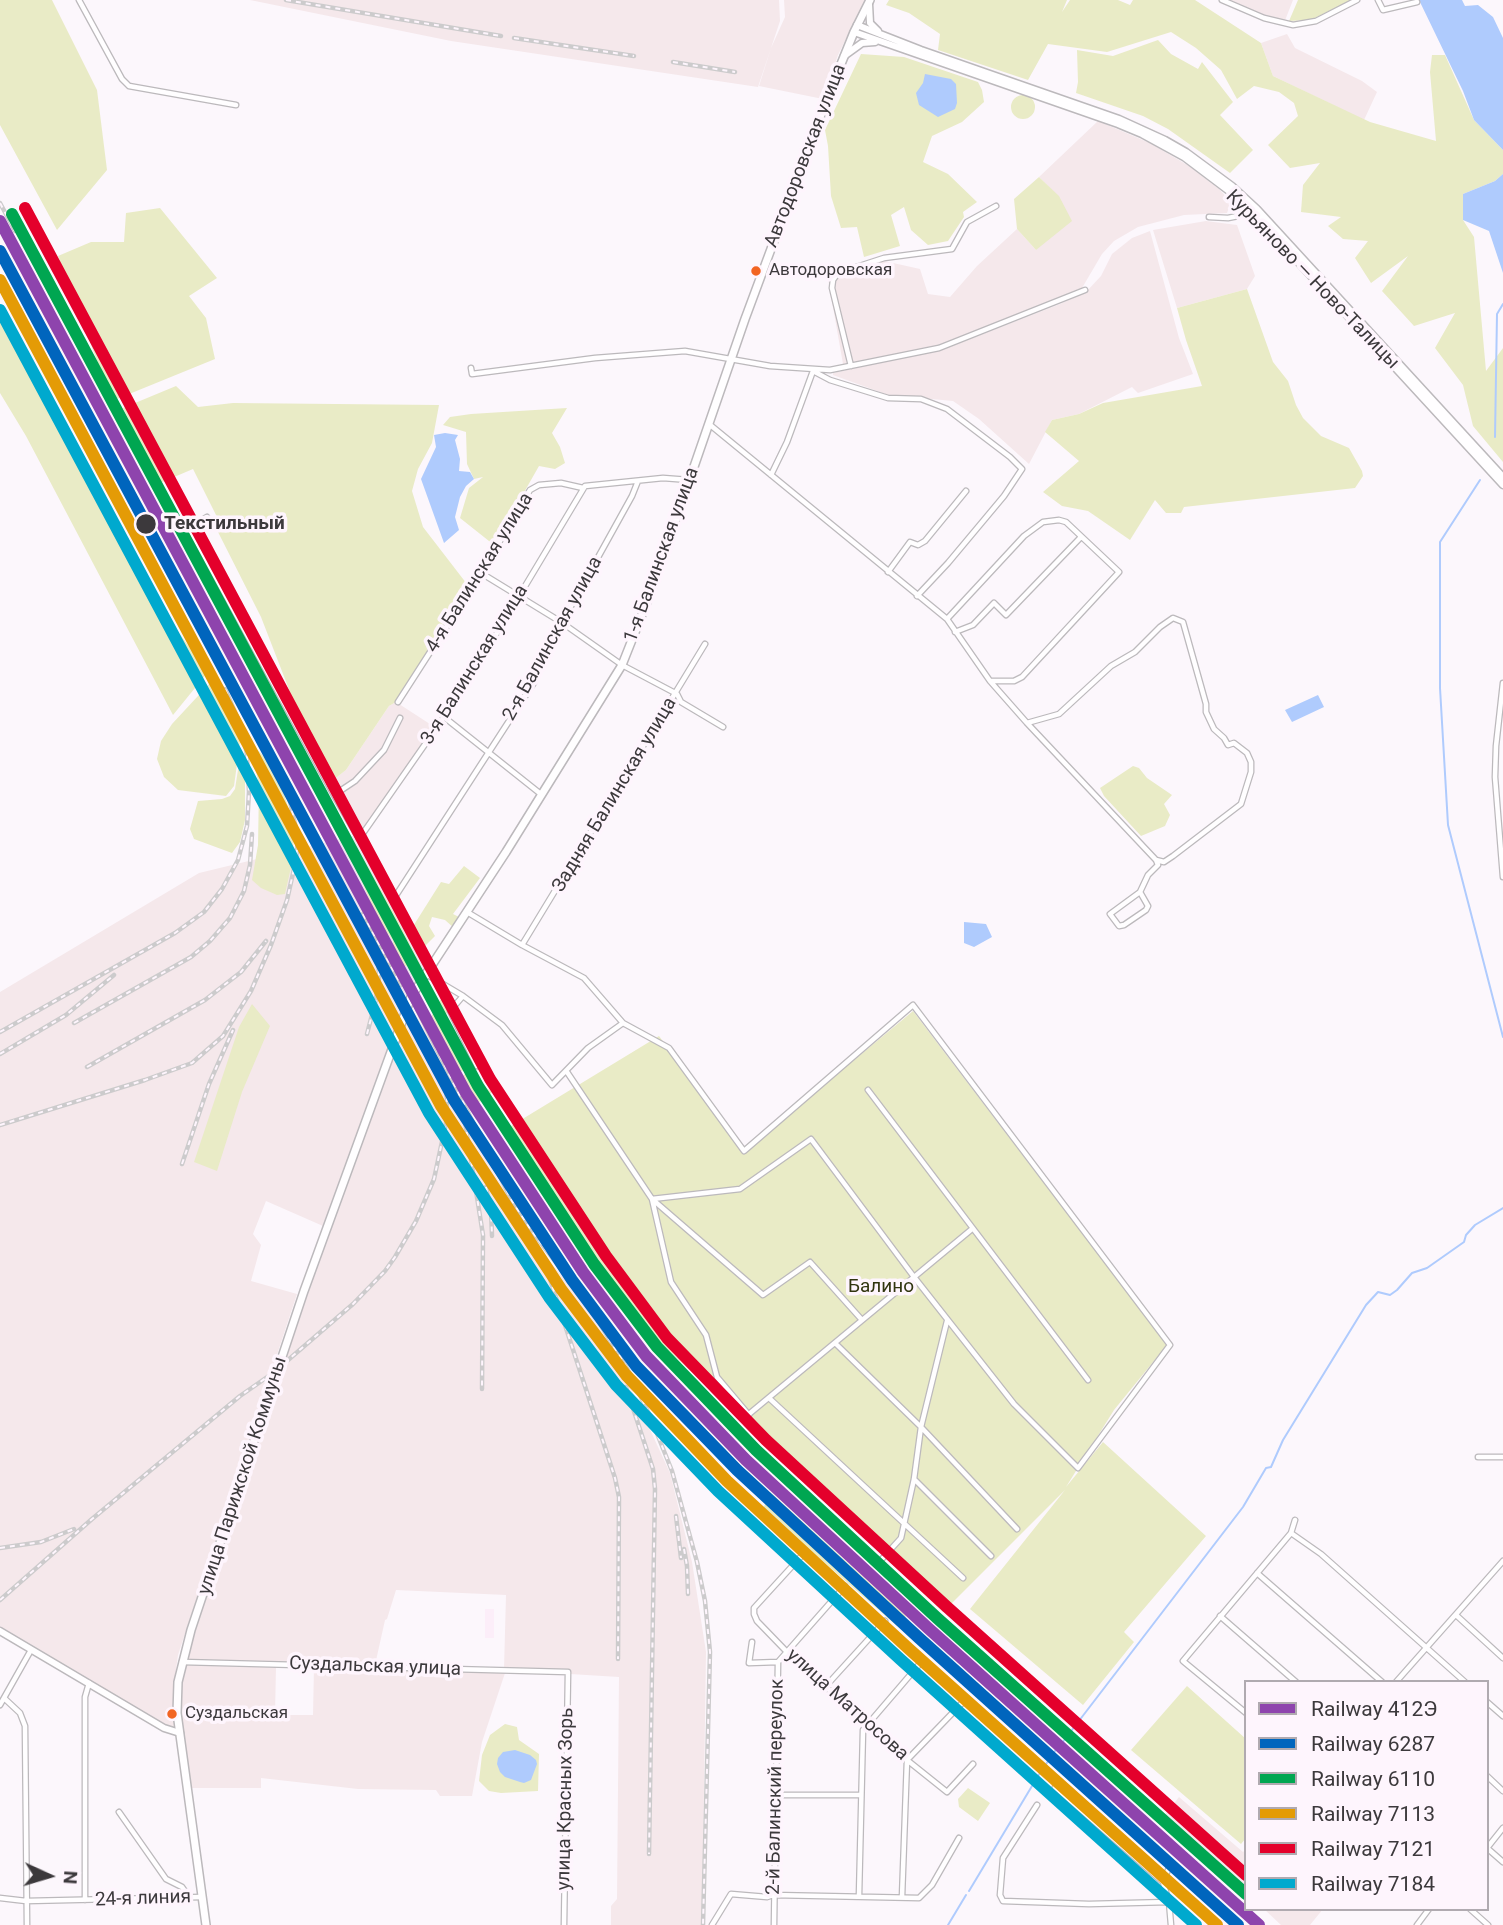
<!DOCTYPE html>
<meta charset="utf-8">
<style>
body{margin:0}
#map{position:relative;width:1503px;height:1925px;overflow:hidden;background:#fcf7fc;font-family:Roboto,sans-serif}
canvas{display:block}
.legend{position:absolute;left:1244px;top:1680px;width:245px;height:231px;box-sizing:border-box;background:#fef5fd;border:2px solid #b0aab0;margin:0;padding:9px 12px;list-style:none;font-size:21px;color:#3c393c}
.legend li{display:flex;align-items:center;gap:14px;height:35px}
.legend b{width:35px;border:2px solid #b0aab0}
.north{position:absolute;left:14px;top:1841px;width:70px;height:70px;-webkit-text-stroke:5px #fef5fd;paint-order:stroke;rotate:94deg;font-size:19px;font-weight:700;line-height:28px;text-align:center;color:#3c393c}
.north::after{content:'';display:block;margin:auto;width:24px;height:32px;background:#3c393c;clip-path:polygon(50% 0,100% 100%,50% 72%,0 100%)}
</style>
<div id="map">
<canvas width="1503" height="1925"></canvas>
<ul class="legend">
<li><b style="height:9px;background:#8e44ad"></b>Railway 412Э</li>
<li><b style="height:9px;background:#0065bd"></b>Railway 6287</li>
<li><b style="height:9px;background:#00a651"></b>Railway 6110</li>
<li><b style="height:9px;background:#e49b06"></b>Railway 7113</li>
<li><b style="height:9px;background:#e4002b"></b>Railway 7121</li>
<li><b style="height:9px;background:#00a9ce"></b>Railway 7184</li>
</ul>
<div class="north">N</div>
</div>
<script>
const context = document.querySelector('canvas').getContext('2d');
context.lineJoin = 'round';
function fillPath(path, color) {
  context.fillStyle = color;
  context.fill(path, 'evenodd');
}
function poly(rows) {
  const path = new Path2D();
  for (const r of rows) {
    if (r.length === 3) {
      path.moveTo(r[0] + r[2], r[1]);
      path.arc(r[0], r[1], r[2], 0, 2 * Math.PI);
      continue;
    }
    path.moveTo(r[0], r[1]);
    for (let i = 2; i < r.length; i += 2) path.lineTo(r[i], r[i + 1]);
  }
  return path;
}
function stroke(path, color, width, dash) {
  context.strokeStyle = color;
  context.lineWidth = width;
  context.lineCap = dash ? 'butt' : 'round';
  context.setLineDash(dash || []);
  context.stroke(path);
}
function drawText(font, color, halo, rows, align = 'center') {
  context.font = font + ' Roboto,sans-serif';
  context.lineWidth = 7;
  context.setLineDash([]);
  context.textBaseline = 'middle';
  context.strokeStyle = halo;
  context.fillStyle = color;
  for (const [text, x, y, turn = 0] of rows) {
    context.save();
    context.translate(x, y);
    context.rotate((+turn || 0) * Math.PI / 180);
    context.textAlign = isNaN(turn) ? turn : align;
    if (halo) context.strokeText(text, 0, 0);
    context.fillText(text, 0, 0);
    context.restore();
  }
}
const built = poly([
 [353,836,428,967,407,999,319,844]
]);
const industrial = poly([
 [250,0,779,0,780,21,758,87,451,41],
 [784,0,865,0,838,55,823,99,759,86,771,48,785,17],
 [1229,0,1293,0,1284,23],
 [1287,34,1295,48,1362,81,1377,92,1364,120,1273,76,1261,43],
 [1098,121,1150,143,1189,166,1219,189,1231,202,1227,213,1184,215,1138,227,1114,241,1102,254,1082,288,936,346,843,364,827,273,848,266,884,261,920,269,928,294,950,297,977,266,1017,229,1036,250,1059,197,1039,177],
 [1206,221,1237,225,1255,276,1247,289,1177,308,1153,230],
 [1150,231,1179,338,1193,374,1138,393,1132,387,1079,414,1052,420,1029,464,979,419,953,401,888,395,833,375,833,373,947,348,1060,304,1086,292,1101,276,1112,254,1132,238],
 [396,702,433,726,426,740,359,836,332,781,346,770,389,706],
 [319,844,407,999,323,1226,266,1201,253,1234,261,1245,251,1281,297,1294,178,1655,173,1691,176,1723,172,1731,0,1632,0,992,199,873],
 [410,1005,435,1047,488,1163,546,1257,588,1307,625,1375,670,1473,692,1562,706,1652,702,1925,611,1925,611,1906,617,1899,619,1677,570,1674,568,1670,504,1669,506,1595,396,1590,387,1619,385,1620,375,1665,185,1659,280,1368],
 [184,1664,276,1667,275,1715,313,1715,314,1667,505,1673,482,1742,472,1796,440,1796,436,1790,358,1789,261,1778,261,1788,191,1788,180,1702],
 [1179,1797,1243,1852,1246,1849,1246,1893,1163,1817],
 [1264,1909,1323,1909,1310,1925,1281,1925]
]);
const education = poly([
 [485,1609,494,1609,494,1638,485,1638]
]);
const green = poly([
 [0,0,52,0,97,90,107,170,57,230,0,125],
 [889,0,1067,0,1062,12,1070,0,1118,0,1130,5,1133,0,1195,0,1261,43,1273,76,1370,122,1436,141,1430,72,1432,55,1445,55,1474,120,1503,150,1503,174,1495,181,1463,194,1463,220,1474,237,1486,371,1503,348,1503,462,1473,426,1463,385,1435,348,1455,313,1414,326,1382,291,1408,256,1371,283,1355,258,1368,241,1343,239,1328,226,1341,217,1301,212,1303,185,1320,163,1290,168,1268,145,1298,116,1294,103,1279,92,1254,86,1237,99,1221,70,1196,48,1171,32,1107,52,1048,44,1028,80,938,50,940,34,909,13,886,5],
 [1298,0,1351,0,1311,20,1289,21],
 [1158,40,1171,54,1198,69,1202,62,1233,102,1220,115,1253,150,1230,173,1168,129,1143,116,1076,93,1078,82,1077,50,1113,56],
 [861,54,904,57,978,82,982,90,984,102,962,122,932,136,923,162,948,174,977,202,963,212,964,217,948,241,928,245,911,230,904,207,891,215,900,246,864,257,857,227,841,228,831,196,828,146,825,130],
 [1023,107,12],
 [1039,177,1059,196,1072,221,1036,250,1017,229,1014,199],
 [160,208,217,278,189,296,206,318,215,359,112,401,58,256,91,242,124,242,126,213],
 [1247,289,1273,362,1288,381,1296,405,1303,418,1321,436,1349,448,1362,471,1363,476,1355,488,1184,507,1181,513,1166,513,1155,500,1130,540,1088,511,1062,506,1043,492,1079,461,1045,432,1052,420,1079,414,1103,403,1202,386,1186,340,1177,308],
 [0,313,147,590,208,672,173,715,26,436,0,393],
 [176,386,198,407,233,403,439,405,432,443,418,469,412,491,423,527,470,588,396,702,389,706,346,770,332,781,297,710,261,617,218,532,226,528,220,516,217,517,193,469,160,483,123,408],
 [567,408,552,433,560,447,565,463,555,469,539,466,494,545,460,518,469,488,483,477,474,479,467,464,466,432,443,425,450,417,471,414],
 [210,683,217,685,224,698,238,730,240,742,234,786,226,796,178,790,164,777,157,759,161,741,172,724],
 [254,746,268,761,281,784,289,810,294,837,292,863,285,894,277,895,261,888,252,880,258,845,259,787,254,760],
 [243,754,245,772,245,820,240,842,232,853,194,839,190,829,198,801,222,799,230,796,235,789,240,757],
 [1133,766,1139,768,1147,778,1172,795,1164,804,1170,815,1165,826,1141,836,1104,796,1100,788],
 [354,842,395,915,421,966,403,966,393,948,393,940,388,934,383,934,347,844],
 [464,866,480,878,453,914,459,917,454,928,445,920,432,917,429,926,435,936,425,946,419,942,412,928,441,882,449,884],
 [449,999,454,1001,444,1018,466,1069,460,1072,431,1017,440,1000],
 [252,1004,270,1026,242,1092,217,1171,194,1162,239,1027],
 [913,1011,1167,1345,1114,1410,1066,1487,1103,1442,1206,1536,1124,1632,1134,1642,1083,1705,970,1609,1065,1490,943,1612,616,1300,506,1129,659,1036,745,1151],
 [469,1071,472,1078,492,1092,484,1101,477,1102,462,1076],
 [770,1492,906,1616,897,1626,763,1509],
 [1187,1686,1246,1739,1246,1838,1241,1844,1131,1750],
 [505,1724,517,1727,519,1740,539,1754,538,1791,501,1793,489,1791,479,1781,482,1755,490,1735],
 [968,1788,990,1803,978,1821,959,1807,958,1799]
]);
const water = poly([
 [1419,0,1462,0,1465,6,1478,5,1493,17,1503,38,1503,150,1474,120,1463,91],
 [925,74,951,79,956,84,957,103,955,109,938,117,919,105,916,93,923,83],
 [1503,174,1503,273,1489,231,1463,220,1463,194,1495,181],
 [445,433,458,435,455,440,460,459,459,471,470,472,474,479,466,486,460,497,455,517,459,530,444,543,421,479,436,447,434,435],
 [1318,695,1324,707,1292,722,1285,710],
 [964,922,986,924,992,937,974,947,964,943],
 [515,1750,530,1755,536,1760,537,1764,531,1780,524,1783,520,1782,505,1777,500,1772,497,1764,498,1758,503,1752]
]);
const stream = poly([
 [1495,437,1497,314,1503,304],
 [1480,480,1440,542,1440,688,1448,825,1503,1037],
 [1062,1743,1243,1507,1266,1468,1271,1467,1283,1440,1366,1305,1378,1292,1390,1295,1397,1290,1412,1273,1427,1268,1464,1242,1466,1235,1475,1225,1503,1208],
 [969,1891,1038,1776,1057,1748],
 [948,1925,966,1895]
]);
const street = poly([
 [79,0,122,79,129,86,236,105],
 [1222,0,1264,18,1293,25,1316,21,1357,0],
 [1378,0,1383,10,1417,2],
 [1209,217,1228,218,1253,213],
 [851,366,832,288,833,280,838,273,884,258,952,249,967,222,996,206],
 [471,368,472,374,595,358,685,351,770,366,830,370,939,348,1085,290],
 [709,424,947,619,990,681,1027,723,1156,860],
 [771,475,787,442,813,371,830,380,888,398,921,399,947,409,1010,457,1022,469,1004,496,948,563,917,596],
 [210,521,207,517,189,528,334,795],
 [888,572,910,542,918,545,925,541,966,491],
 [481,573,561,622,622,665,677,694,681,702,723,727],
 [947,619,1024,536,1043,522,1059,520,1066,522,1119,572,1022,677,1014,681,991,681],
 [955,632,973,625,994,603,1006,615,1081,537],
 [1503,683,1496,746,1495,777,1503,877],
 [398,702,481,573,530,490,539,485,561,483,583,488],
 [444,717,542,795],
 [400,718,384,750,355,781,334,795,431,965],
 [1027,723,1059,714,1111,666,1135,652,1160,627,1173,618,1183,622,1206,704,1206,712,1214,729,1224,738,1228,745,1234,743,1247,753,1251,762,1251,772,1241,804,1173,856,1164,862,1156,860],
 [359,839,444,717,497,633,585,486,663,478,689,480],
 [1140,892,1110,914,1119,926,1124,925,1146,910,1148,906,1140,892,1148,875,1158,865,1156,860],
 [393,900,535,681,535,671,632,496,638,481],
 [522,945,705,644],
 [426,974,463,996,502,1025,552,1085,588,1048,623,1023,584,978,522,945,467,912],
 [463,996,450,1011,477,1066],
 [623,1023,669,1048,744,1151,913,1005,1170,1345,1078,1468,1014,1404,914,1277,811,1139,740,1189,652,1199],
 [567,1072,652,1199,671,1282,706,1335,717,1377,749,1415],
 [868,1090,1088,1380],
 [652,1199,763,1295,810,1262,862,1320],
 [835,1343,921,1427,1017,1529],
 [769,1398,963,1578],
 [743,1419,972,1229],
 [1478,1457,1503,1457],
 [915,1480,991,1556],
 [1291,1533,1321,1554,1465,1682],
 [806,1551,754,1608,754,1614,757,1621,787,1652,907,1760,947,1792,973,1764],
 [882,1559,901,1538,914,1479,921,1427,947,1321],
 [1257,1573,1382,1682],
 [1456,1615,1503,1658],
 [1220,1616,1296,1682],
 [752,1642,749,1663,778,1662],
 [182,1662,568,1672,564,1925],
 [1396,1682,1503,1561],
 [826,1686,885,1621],
 [4,1698,20,1713,25,1726,27,1925],
 [1487,1702,1503,1716],
 [0,1705,31,1650],
 [1246,1713,1183,1661,1291,1533,1295,1520],
 [1487,1776,1503,1791],
 [1055,1787,1163,1882],
 [776,1795,861,1795],
 [1037,1805,1003,1858,1000,1895,1003,1901,1089,1904,1169,1902],
 [119,1812,166,1879,182,1887,189,1897],
 [1487,1848,1503,1828],
 [1487,1848,1503,1862],
 [1168,1870,1163,1882,1169,1902,1171,1925],
 [859,1896,863,1730,923,1660],
 [902,1897,907,1760,966,1699],
 [0,1898,26,1901,202,1897],
 [85,1900,85,1697,89,1683],
 [1470,1909,1488,1925],
 [712,1925,731,1894,767,1897,773,1895,919,1898,932,1885,959,1838],
 [774,1925,778,1662,845,1586],
 [1417,1925,1429,1909]
]);
const secondary = poly([
 [869,4,870,23,878,31],
 [857,25,921,50,1119,119,1165,140,1186,152,1232,186,1257,209,1503,477],
 [854,32,1118,124,1142,134,1184,157,1229,191,1253,213,1503,485],
 [844,56,862,43,875,42],
 [0,1631,164,1728,180,1733]
]);
const primary = poly([
 [206,1925,177,1713,178,1682,191,1630,304,1291,411,997,506,852,622,665,649,597,745,319,826,101,854,32,870,0]
]);
const rail = poly([
 [286,0,501,36],
 [514,38,634,56],
 [673,62,735,72],
 [0,203,15,231],
 [363,914,401,985],
 [400,975,512,1201,531,1230,589,1306,628,1370,650,1416,672,1471,697,1562,705,1601,710,1652,703,1925],
 [74,1023,191,957,210,941,230,918,244,891,250,865,252,834],
 [0,1032,175,933,204,912,222,889,238,860,247,826,249,792,247,755,242,728,225,689],
 [367,1034,376,999,379,978,378,953,375,946],
 [0,1054,66,1015,114,975],
 [87,1067,205,1000,241,972,266,941],
 [465,1122,483,1235,482,1389],
 [0,1125,145,1080,192,1063,223,1036,251,991,271,945,287,900,296,860,298,837,288,793],
 [182,1164,209,1084,233,1030],
 [486,1187,491,1209,492,1236],
 [537,1250,546,1267,615,1478,619,1497,618,1659],
 [626,1387,653,1469,655,1489,649,1854],
 [676,1516,681,1558],
 [0,1548,41,1542,74,1529],
 [684,1549,687,1566,688,1594],
 [0,1600,92,1519,240,1396,273,1373,353,1304,385,1271,395,1257,416,1221,434,1179,446,1123,447,1098,443,1077]
]);
const rail1 = poly([
 [0,221,466,1093,583,1272,646,1356,746,1460,928,1628,1259,1925]
]);
const rail2 = poly([
 [0,251,454,1100,572,1280,636,1366,737,1470,919,1638,1238,1925]
]);
const rail3 = poly([
 [12,214,478,1086,594,1264,657,1347,756,1450,937,1618,1246,1894]
]);
const rail4 = poly([
 [0,280,441,1106,561,1289,626,1375,727,1481,909,1649,1217,1925]
]);
const rail5 = poly([
 [25,208,490,1079,606,1256,667,1338,766,1440,947,1607,1246,1875]
]);
const rail6 = poly([
 [0,310,429,1113,549,1297,616,1385,718,1491,900,1659,1196,1925]
]);
const markers = [
 [756,271,6,"#f26522"],
 [146,524,11,"#3c393c"],
 [172,1714,6,"#f26522"]
];
const busNames = [
 ["Автодоровская",769,271],
 ["Суздальская",185,1714]
];
const streetNames = [
 ["Автодоровская улица",806,156,-69],
 ["Курьяново — Ново-Талицы",1312,280,46],
 ["1-я Балинская улица",662,555,-70],
 ["4-я Балинская улица",480,573,-58],
 ["2-я Балинская улица",553,639,-61],
 ["3-я Балинская улица",475,665,-58],
 ["Задняя Балинская улица",615,795,-59],
 ["улица Парижской Коммуны",243,1476,-72],
 ["Суздальская улица",375,1667,2],
 ["улица Матросова",847,1705,42],
 ["2-й Балинский переулок",776,1787,-89],
 ["улица Красных Зорь",566,1799,-89],
 ["24-я линия",143,1899,-2]
];
const stopNames = [
 ["Текстильный",164,524]
];
const parkNames = [
 ["Балино",881,1287]
];
fillPath(built, '#f0e6f0');
fillPath(industrial, '#f5e8eb');
fillPath(education, '#fceef9');
fillPath(green, '#e9ebc6');
fillPath(water, '#afcbfd');
stroke(stream, '#afcbfd', 2);
stroke(street, '#bcb9bc', 7);
stroke(secondary, '#bcb9bc', 9);
stroke(primary, '#bcb9bc', 10);
stroke(street, '#fffeff', 4.5);
stroke(secondary, '#fffeff', 6);
stroke(primary, '#fffeff', 7);
stroke(rail, '#cccbcc', 4.5);
stroke(rail, '#fef5fd', 2, [5]);
stroke(rail1, '#8e44ad', 12);
stroke(rail2, '#0065bd', 12);
stroke(rail3, '#00a651', 12);
stroke(rail4, '#e49b06', 12);
stroke(rail5, '#e4002b', 12);
stroke(rail6, '#00a9ce', 12);
for (const [x, y, r, color] of markers) {
  const dot = new Path2D();
  dot.arc(x, y, r, 0, 2 * Math.PI);
  context.fillStyle = color;
  context.fill(dot);
  stroke(dot, '#fef5fd', 2.5);
}
drawText('17px', '#3c393c', '#fef5fd', busNames, 'left');
drawText('19px', '#3c393c', '#fef5fd', streetNames);
drawText('bold 19px', '#3c393c', '#fef5fd', stopNames, 'left');
drawText('19px', '#31350f', '#fef5fd', parkNames);
</script>
